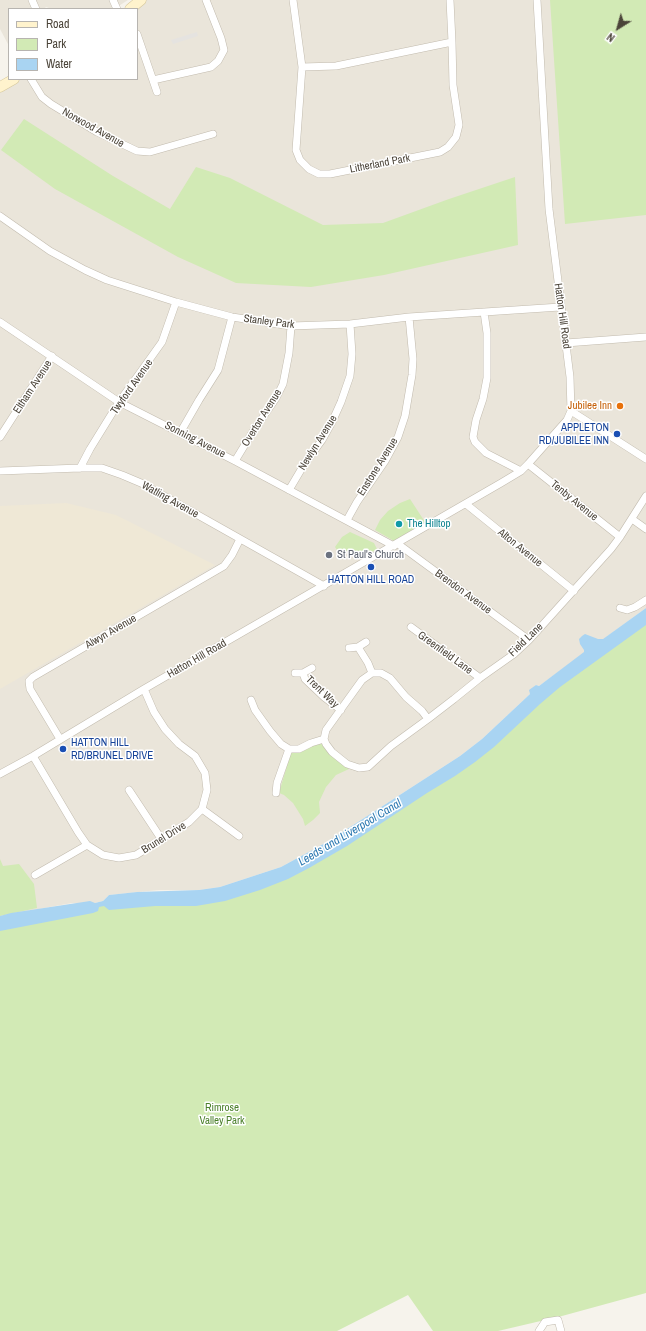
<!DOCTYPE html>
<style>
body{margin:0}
#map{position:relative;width:646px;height:1331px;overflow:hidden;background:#f6f3ec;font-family:"Archivo Narrow",sans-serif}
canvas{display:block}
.legend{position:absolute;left:8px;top:8px;width:130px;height:72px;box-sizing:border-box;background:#fff;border:1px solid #b7b4b0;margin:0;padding:5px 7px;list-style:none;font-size:12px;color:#4b4439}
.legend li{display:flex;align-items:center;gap:8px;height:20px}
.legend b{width:20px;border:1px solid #b7b4b0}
.north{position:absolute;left:598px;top:8px;width:40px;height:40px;-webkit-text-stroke:3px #fff;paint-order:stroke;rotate:217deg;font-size:11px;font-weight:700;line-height:16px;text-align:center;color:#4b4439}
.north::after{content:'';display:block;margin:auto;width:14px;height:18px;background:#4b4439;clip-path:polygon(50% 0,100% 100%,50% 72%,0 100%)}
</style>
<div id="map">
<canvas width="646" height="1331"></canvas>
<ul class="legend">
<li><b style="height:5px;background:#fff3cd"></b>Road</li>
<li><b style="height:11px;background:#d2eab5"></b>Park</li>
<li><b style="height:11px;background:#a9d4f2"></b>Water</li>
</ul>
<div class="north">N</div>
</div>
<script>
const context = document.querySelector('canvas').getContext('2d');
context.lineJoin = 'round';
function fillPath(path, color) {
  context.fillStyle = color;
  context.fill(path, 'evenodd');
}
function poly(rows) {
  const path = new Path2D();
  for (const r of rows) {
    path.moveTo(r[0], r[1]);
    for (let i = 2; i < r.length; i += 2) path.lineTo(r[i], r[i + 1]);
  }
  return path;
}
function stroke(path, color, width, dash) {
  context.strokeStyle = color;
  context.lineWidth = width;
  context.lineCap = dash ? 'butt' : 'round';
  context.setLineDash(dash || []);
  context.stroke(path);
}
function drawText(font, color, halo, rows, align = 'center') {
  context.font = font + ' "Archivo Narrow",sans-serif';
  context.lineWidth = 3;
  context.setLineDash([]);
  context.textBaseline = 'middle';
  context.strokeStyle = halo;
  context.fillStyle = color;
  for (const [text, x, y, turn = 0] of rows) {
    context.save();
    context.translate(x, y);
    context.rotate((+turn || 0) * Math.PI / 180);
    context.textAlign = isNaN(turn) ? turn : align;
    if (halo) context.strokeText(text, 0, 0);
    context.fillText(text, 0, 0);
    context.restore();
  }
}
const residential = poly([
 [0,0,128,0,114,9,52,9,46,7,44,9,9,9,9,46,0,29],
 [141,0,646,0,646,608,539,686,536,685,530,694,482,739,460,756,327,842,281,867,220,887,199,890,159,890,109,895,103,901,95,903,72,903,0,916,0,87,14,79,137,79,137,9]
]);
const education = poly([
 [66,503,116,515,215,565,0,689,0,506]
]);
const green = poly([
 [550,0,646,0,646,215,565,224],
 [24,119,113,176,170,209,196,167,230,178,323,225,383,223,449,199,515,177,518,245,384,275,311,287,236,283,178,257,55,189,1,150],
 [410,499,425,522,394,541,375,530,380,520,388,511,400,503],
 [350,532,374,543,377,549,361,559,350,550,339,553,335,547,342,537],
 [646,617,646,1293,562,1316,498,1331,433,1331,408,1295,337,1331,0,1331,0,924,105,904,158,899,266,880,410,796],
 [322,743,327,751,349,769,336,775,326,787,319,802,320,813,313,820,305,826,303,819,293,803,284,795,279,793,291,752,300,752,315,744],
 [0,859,3,866,19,864,34,884,37,908,0,916]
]);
const parking = poly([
 [197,32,198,36,173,44,171,40]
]);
const water = poly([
 [646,608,646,625,560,687,540,704,494,747,475,762,455,776,427,793,347,846,309,868,288,879,260,890,225,901,196,906,155,906,109,910,104,906,99,907,98,911,93,913,0,931,0,916,11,913,90,901,95,903,103,901,109,895,137,892,199,890,220,887,281,867,327,842,460,756,482,739,530,694,529,690,536,685,539,686,584,652,584,650,580,644,579,639,582,636,585,634,598,639,603,639]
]);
const street = poly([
 [32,0,36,9],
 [113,0,117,9],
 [293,0,302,67,296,150,300,160,309,169,319,174,330,174,440,152,448,147,456,137,459,125,453,85,452,42,450,0],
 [137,34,157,92],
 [302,67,336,66,452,42],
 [31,79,42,97,51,104,97,132,137,151,150,152,213,134],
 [153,80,211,67,218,61,224,50,221,38,206,0],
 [0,216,50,251,85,270,107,280,176,302,232,317,291,326,350,324,409,317,560,307],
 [484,312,487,333,487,378,483,399,476,420,473,437,475,442,486,453,521,471],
 [0,322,119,402,235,461,394,546],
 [566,343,646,337],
 [571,411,646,459],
 [180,433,199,400,218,370,232,317],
 [0,437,52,356],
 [235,461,252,433,276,398,283,384,289,353,291,326],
 [528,464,620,537],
 [80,468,90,449,119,402,162,342,176,302],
 [0,471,80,468,102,468,122,475,141,483,324,586],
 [289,490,305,463,322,440,332,422,341,402,350,376,352,354,350,324],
 [466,504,574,591],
 [632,519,646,529],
 [347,520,357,502,385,461,398,437,405,416,412,375,413,359,409,317],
 [398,544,529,640],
 [620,608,627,610,635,607,646,600],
 [411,627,480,678],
 [358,647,368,663,372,673],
 [349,648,358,647,366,642],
 [295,673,303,673,312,668],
 [303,673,305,679,324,697,341,710],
 [251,700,255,710,270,731,281,744,289,749,299,749,311,743,324,739],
 [428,719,422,711,406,697,390,678,381,673,372,673,362,680,326,730,324,739,326,744,332,752,347,764,359,768,368,767,391,746,428,719,454,699,480,678,514,654,529,640,611,549,620,537,646,496],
 [60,739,30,689,29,681,33,677,224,566,232,555,240,539],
 [33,756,78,832,87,845,103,855,119,858,136,855,189,822,202,809,207,790,205,773,195,756,179,744,165,729,154,712,144,689],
 [0,774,33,756,144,689,501,483,521,471,528,464,567,420,571,411,570,377,549,209,537,0],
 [129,790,162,840],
 [276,793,277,783,289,749],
 [202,809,239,836],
 [35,875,87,845],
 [539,1331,545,1322,558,1320,561,1331]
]);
const secondary = poly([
 [130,9,141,0],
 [0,87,14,79]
]);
const markers = [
 [620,406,4,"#e8710a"],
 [617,434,4,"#1a4fb4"],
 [399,524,4,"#0f9aa8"],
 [329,555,4,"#6b7280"],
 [371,567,4,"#1a4fb4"],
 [63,749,4,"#1a4fb4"]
];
const streetNames = [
 ["Norwood Avenue",93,128,29],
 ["Litherland Park",380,164,-11],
 ["Hatton Hill Road",562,316,82],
 ["Stanley Park",269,322,7],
 ["Eltham Avenue",33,387,-57],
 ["Twyford Avenue",132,387,-55],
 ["Overton Avenue",262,418,-58],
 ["Sonning Avenue",195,440,27],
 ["Newlyn Avenue",318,443,-58],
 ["Enstone Avenue",378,467,-58],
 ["Watling Avenue",170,500,29],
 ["Tenby Avenue",574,501,39],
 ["Alton Avenue",520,548,39],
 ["Brendon Avenue",463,592,36],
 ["Alwyn Avenue",111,632,-30],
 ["Field Lane",526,640,-44],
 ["Greenfield Lane",445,653,36],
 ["Hatton Hill Road",197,659,-30],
 ["Trent Way",322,692,44],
 ["Brunel Drive",164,838,-32]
];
const foodNames = [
 ["Jubilee Inn",612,406]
];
const transitNames = [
 ["APPLETON",609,428],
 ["RD/JUBILEE INN",609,441],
 ["HATTON HILL ROAD",371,580,"center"],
 ["HATTON HILL",71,743,"left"],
 ["RD/BRUNEL DRIVE",71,756,"left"]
];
const cultureNames = [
 ["The Hilltop",407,524]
];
const worshipNames = [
 ["St Paul's Church",337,555]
];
const parkNames = [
 ["Rimrose",222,1108],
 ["Valley Park",222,1121]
];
const waterNames = [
 ["Leeds and Liverpool Canal",350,833,-31]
];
fillPath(residential, '#eae5da');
fillPath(education, '#efe8d6');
fillPath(green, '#d2eab5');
fillPath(parking, '#e5e3e0');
fillPath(water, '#a9d4f2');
stroke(street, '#c2bbae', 8);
stroke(secondary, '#d6c79b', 11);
stroke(street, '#fff', 7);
stroke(secondary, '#fff3cd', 10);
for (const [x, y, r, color] of markers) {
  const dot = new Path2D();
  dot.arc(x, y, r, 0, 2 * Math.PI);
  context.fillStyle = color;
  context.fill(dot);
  stroke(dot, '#fff', 1.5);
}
drawText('11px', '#4b4439', '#fff', streetNames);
drawText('11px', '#c56008', '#fff', foodNames, 'right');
drawText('11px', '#164399', '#fff', transitNames, 'right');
drawText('11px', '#0d838f', '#fff', cultureNames, 'left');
drawText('11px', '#5b616d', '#fff', worshipNames, 'left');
drawText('11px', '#4a7f2a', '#fff', parkNames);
drawText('italic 12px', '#2e7ab2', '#fff', waterNames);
</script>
